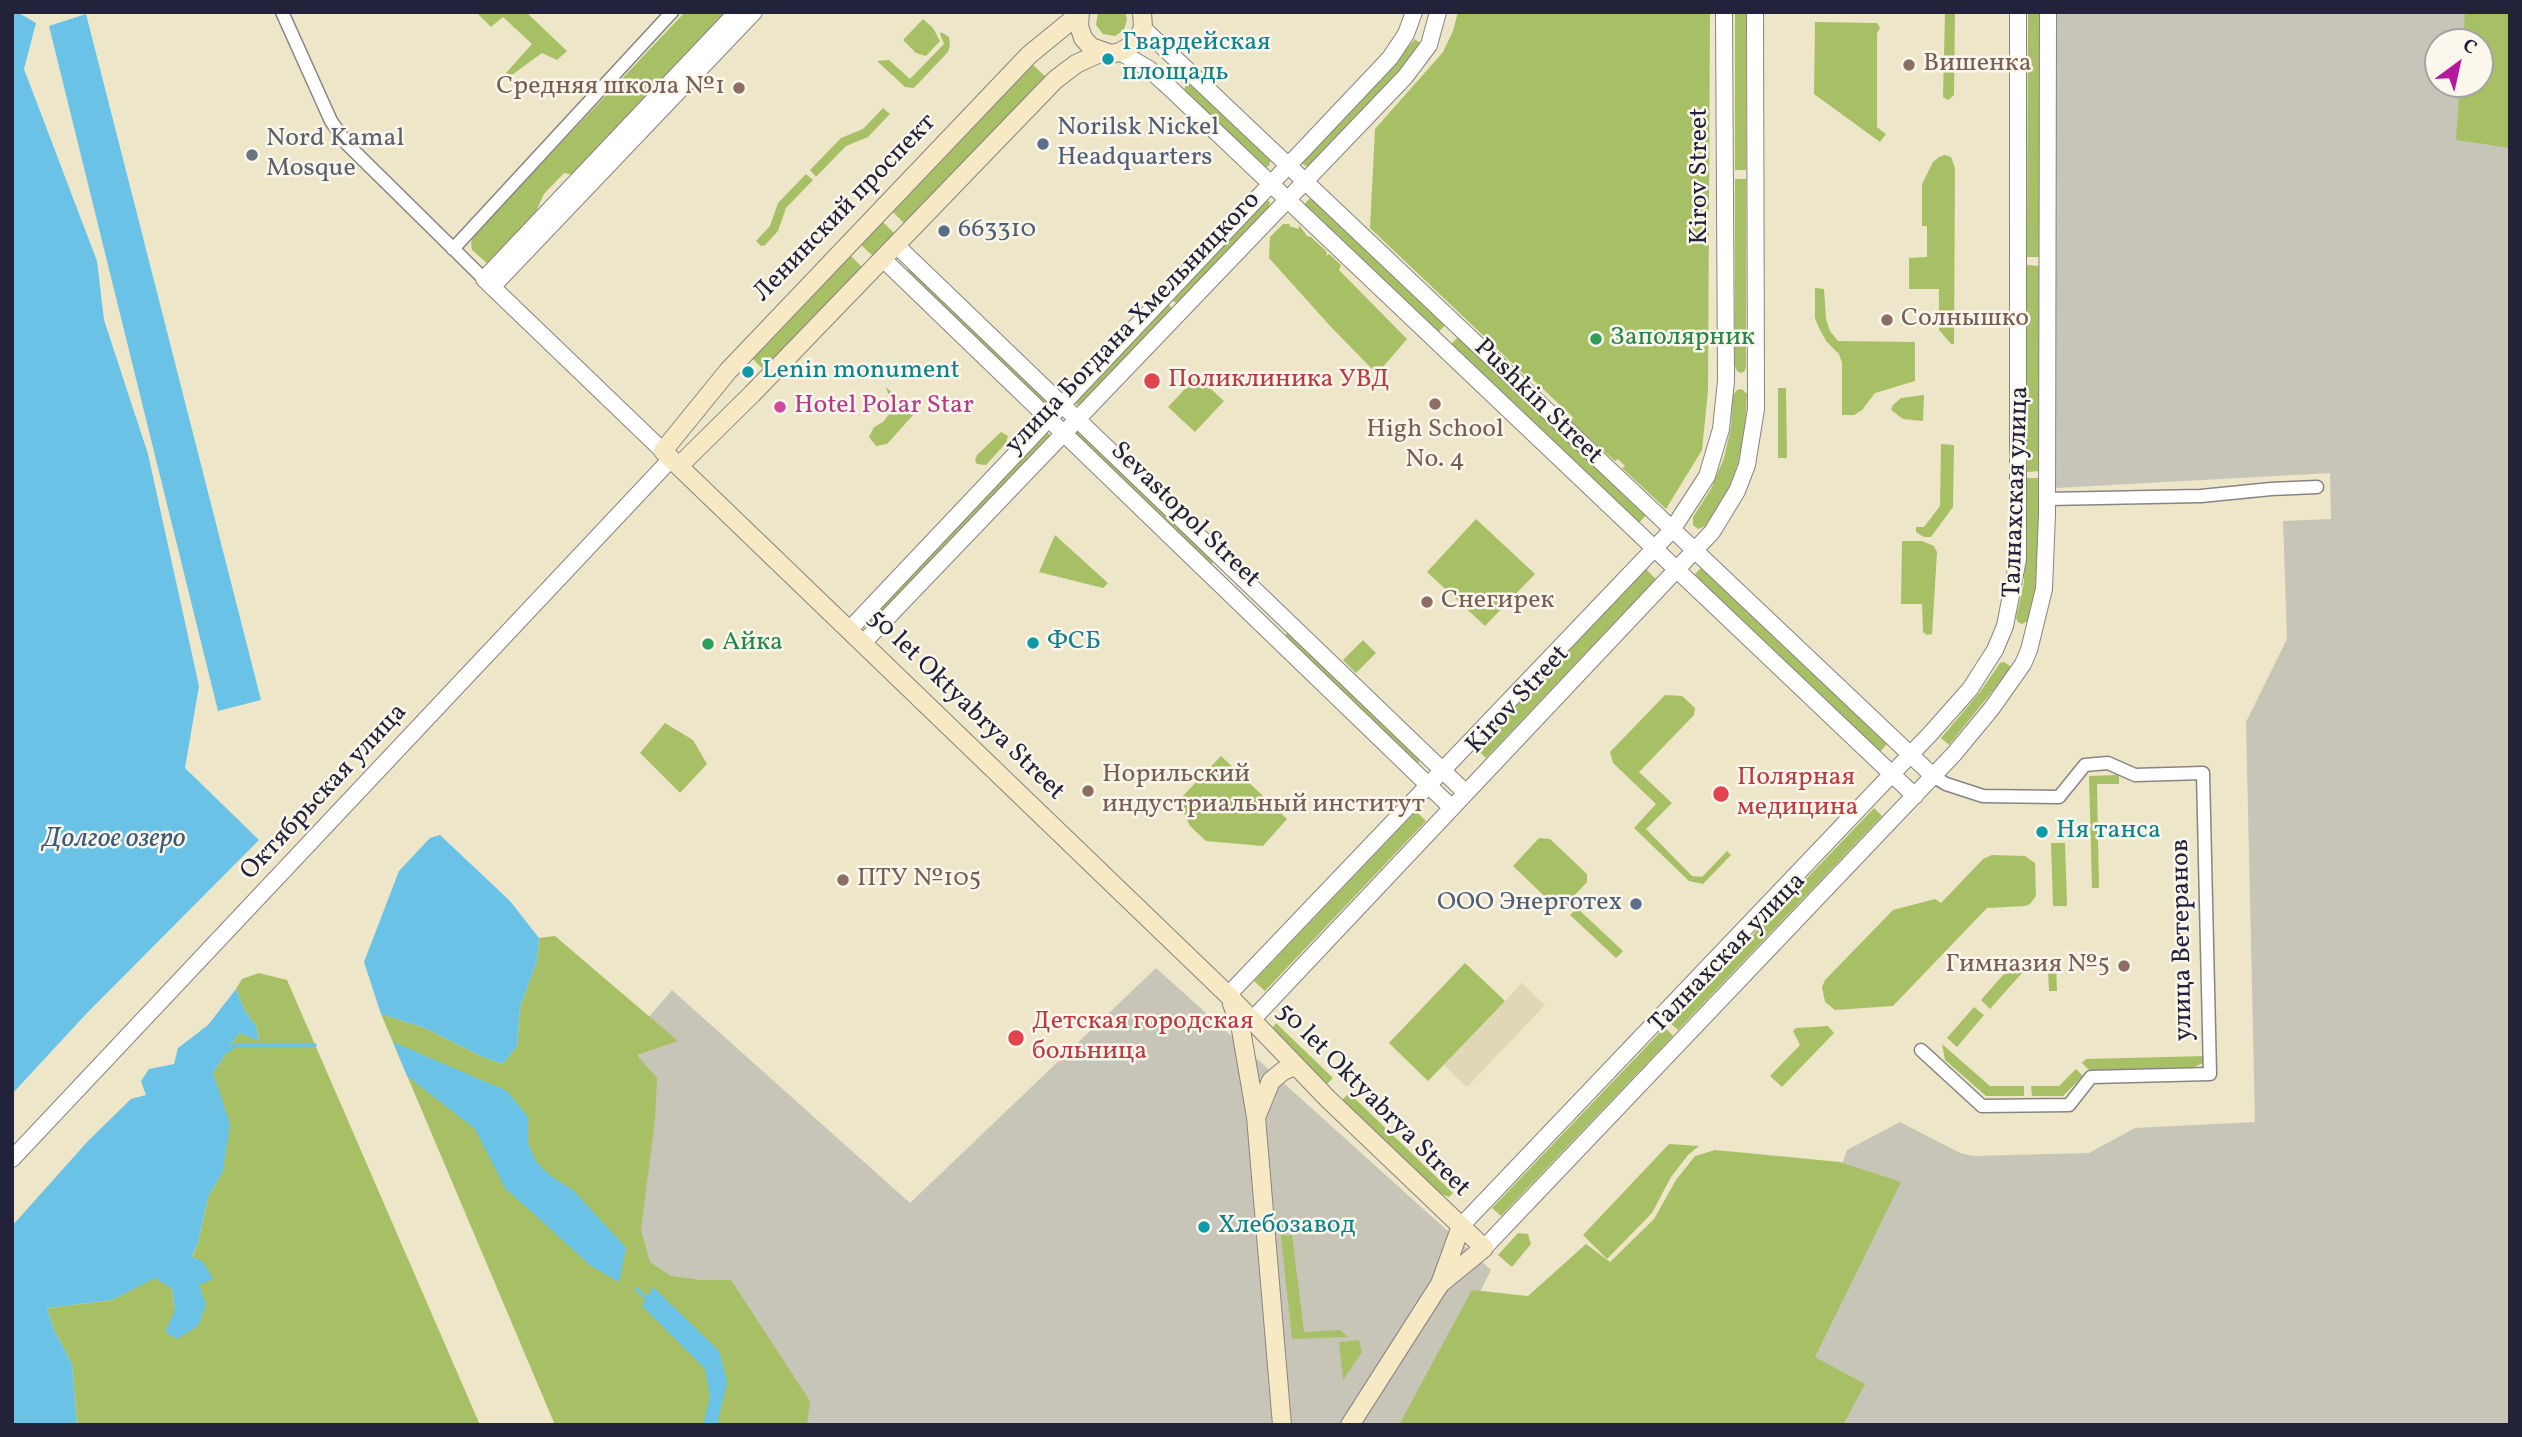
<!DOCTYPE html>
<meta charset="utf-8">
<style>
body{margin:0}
#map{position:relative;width:2522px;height:1437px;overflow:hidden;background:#eee6c8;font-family:Vollkorn,serif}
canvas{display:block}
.frame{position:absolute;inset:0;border:14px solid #22223b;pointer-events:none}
.north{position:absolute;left:2424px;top:28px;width:70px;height:70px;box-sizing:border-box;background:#fbf7ec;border:2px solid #a4a2a5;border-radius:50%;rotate:33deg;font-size:19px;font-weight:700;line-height:28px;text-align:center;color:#22223b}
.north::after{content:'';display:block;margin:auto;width:24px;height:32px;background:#b5179e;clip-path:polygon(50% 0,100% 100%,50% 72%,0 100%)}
</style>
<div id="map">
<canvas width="2522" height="1437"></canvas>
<div class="frame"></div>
<div class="north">С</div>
</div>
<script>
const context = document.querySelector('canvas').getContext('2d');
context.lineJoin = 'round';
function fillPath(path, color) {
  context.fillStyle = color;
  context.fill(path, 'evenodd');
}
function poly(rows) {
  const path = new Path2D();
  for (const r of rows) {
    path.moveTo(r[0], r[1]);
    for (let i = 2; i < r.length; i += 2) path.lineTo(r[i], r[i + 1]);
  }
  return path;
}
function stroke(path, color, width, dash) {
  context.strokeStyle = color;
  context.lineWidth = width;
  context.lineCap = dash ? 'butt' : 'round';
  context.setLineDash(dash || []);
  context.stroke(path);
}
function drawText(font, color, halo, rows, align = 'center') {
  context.font = font + ' Vollkorn,serif';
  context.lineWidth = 5;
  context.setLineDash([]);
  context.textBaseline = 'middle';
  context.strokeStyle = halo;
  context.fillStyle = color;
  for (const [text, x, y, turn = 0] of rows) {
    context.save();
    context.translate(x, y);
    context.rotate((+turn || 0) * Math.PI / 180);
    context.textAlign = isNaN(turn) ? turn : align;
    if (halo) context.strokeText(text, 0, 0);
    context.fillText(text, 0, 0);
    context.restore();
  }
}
const built = poly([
 [1465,963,1505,1001,1522,983,1545,1005,1467,1087,1444,1065,1428,1081,1389,1043]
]);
const industrial = poly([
 [2051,12,2482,12,2510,112,2510,1425,1831,1425,1777,1350,1847,1150,1900,1122,1960,1153,1973,1156,2089,1153,2135,1128,2255,1122,2246,722,2287,639,2283,521,2331,519,2330,473,2056,488],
 [2438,42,2480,42,2480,84,2438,84],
 [1156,968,1491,1270,1414,1425,598,1425,615,1057,672,990,910,1203]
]);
const green = poly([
 [476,12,526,12,567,51,557,60,542,53,509,77,505,74,532,44,503,17,491,27],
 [685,12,727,12,573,175,564,173,544,194,534,216,488,264,472,250,471,243,473,236],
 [1098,12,1125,12,1127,19,1124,30,1115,36,1103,34,1096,25],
 [1458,12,1710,12,1708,391,1702,450,1666,509,1622,468,1625,466,1618,459,1615,461,1558,411,1575,419,1529,376,1531,381,1370,228,1375,129,1443,52,1453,31],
 [1735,12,1746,12,1746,170,1735,170],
 [1945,12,1955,12,1954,95,1948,100,1943,97],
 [2028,12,2039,12,2039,257,2027,257],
 [2465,12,2510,12,2510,148,2456,140,2460,84,2480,84,2480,42,2463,42],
 [923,19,933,28,940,41,926,56,916,53,903,40],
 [1815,22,1877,23,1880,28,1877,33,1877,127,1886,134,1880,142,1814,94],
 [941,32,949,37,950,46,948,52,914,88,905,87,877,61,889,60,910,79,944,44,940,34],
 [1415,39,1421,44,1401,73,1308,167,1304,165,1302,162],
 [1033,65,1046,77,905,224,893,212],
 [1187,84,1193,84,1271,158,1269,166,1264,168,1183,91],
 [883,108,890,114,868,137,846,146,816,177,810,170,841,138,863,129],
 [1945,155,1951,157,1955,168,1954,344,1951,344,1939,330,1939,289,1909,289,1909,258,1927,257,1927,226,1922,226,1922,184,1933,162,1939,157],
 [806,174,813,180,786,208,778,231,765,245,761,246,756,241,770,226,778,203],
 [1735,179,1746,179,1746,366,1745,371,1741,373,1737,371,1735,366],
 [1311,197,1445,325,1437,334,1302,207],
 [1266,200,1270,202,1269,207,1178,305,1171,299],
 [883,222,895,234,874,257,861,245],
 [1283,224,1290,224,1289,226,1299,229,1299,225,1307,236,1311,237,1327,252,1326,256,1329,254,1341,265,1339,270,1407,339,1377,374,1331,327,1269,258,1270,237],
 [851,256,863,268,765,371,753,359],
 [2027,265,2039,266,2039,471,2027,472],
 [909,267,1051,405,1050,406,1047,408,907,272],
 [1815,288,1824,289,1826,319,1830,331,1838,341,1915,342,1915,381,1875,393,1862,410,1854,415,1842,415,1842,363,1839,354,1826,341,1819,328,1815,318],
 [1167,303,1173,309,1080,406,1077,405,1075,402],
 [1458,337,1646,515,1638,524,1449,346],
 [1197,376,1224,401,1195,432,1168,407],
 [886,387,914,414,887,444,876,446,869,437,874,427,883,422,890,413,891,403],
 [1778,388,1786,388,1787,458,1778,458],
 [1742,389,1747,394,1745,428,1739,460,1726,495,1706,526,1698,529,1693,525,1693,517,1711,489,1724,458,1731,427,1733,395,1737,390],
 [1924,395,1923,421,1903,419,1891,410,1893,405,1901,398],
 [1081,430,1215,560,1209,566,1075,435,1077,431],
 [1001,432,1008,436,1006,443,986,465,977,464,975,460,977,455],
 [1046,432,1051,436,868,626,866,623],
 [1941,444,1954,445,1953,507,1931,537,1924,537,1916,532,1916,527,1924,527,1940,506],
 [2027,478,2039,478,2039,523,2035,594,2028,621,2022,624,2018,622,2016,618,2024,582],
 [1476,519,1535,574,1485,626,1427,572],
 [1055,535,1108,583,1103,588,1039,572],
 [1902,541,1922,541,1934,546,1937,552,1932,634,1927,635,1923,632,1922,604,1901,604],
 [1701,568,1887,744,1880,752,1693,576],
 [1646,569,1656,579,1486,758,1476,748],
 [1289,631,1420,757,1419,762,1416,764,1283,638],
 [1363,640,1376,653,1356,673,1343,660],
 [2004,662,2010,666,2008,672,1949,745,1941,738,1980,692,2000,663],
 [1665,695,1682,696,1695,708,1694,715,1639,772,1672,803,1646,829,1692,876,1702,877,1727,851,1731,855,1703,884,1689,881,1634,828,1656,804,1613,763,1610,752],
 [665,723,693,740,707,764,680,793,640,753],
 [1221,756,1287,819,1263,846,1206,841,1190,826,1178,801],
 [2119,775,2119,784,2097,784,2099,888,2092,888,2089,776],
 [1874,808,1882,816,1678,1030,1669,1022],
 [1416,811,1426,821,1265,991,1254,981],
 [1539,838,1550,839,1587,874,1587,882,1560,911,1513,866],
 [2051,843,2065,843,2067,906,2053,906],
 [1992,855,2025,856,2035,863,2036,896,2030,904,2025,906,1987,908,1893,1006,1835,1010,1825,1002,1822,987,1825,980,1893,910,1935,899,1941,903,1983,859],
 [1577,908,1623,951,1616,958,1570,915],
 [555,936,678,1041,637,1055,657,1078,655,1120,641,1230,650,1262,671,1276,701,1280,731,1280,810,1401,807,1425,555,1425,381,1014,425,1028,483,1057,503,1064,517,1046,520,1007,537,961,539,938],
 [1465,963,1505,1001,1428,1081,1389,1043],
 [2056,964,2057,991,2049,991,2048,972,2022,973,1990,1009,1981,1000,2003,975,2022,965],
 [259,973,287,980,480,1425,77,1425,72,1364,54,1330,47,1308,112,1300,155,1277,172,1288,175,1310,199,1285,192,1258,198,1242,208,1197,223,1171,213,1073,239,1033,259,1040,256,1026,245,1011,236,989,242,979],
 [1974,1007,1984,1015,1957,1047,1947,1038],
 [1276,1023,1333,1078,1326,1085,1275,1035,1273,1027],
 [1828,1026,1834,1033,1782,1087,1770,1076,1800,1045,1793,1031,1796,1028],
 [1665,1027,1673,1036,1501,1216,1492,1208],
 [1942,1044,1990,1086,2024,1086,2024,1096,1986,1096,1945,1060],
 [2205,1056,2205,1062,2194,1067,2089,1070,2082,1063,2086,1059],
 [2076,1069,2083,1076,2063,1096,2032,1096,2031,1086,2059,1086],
 [1349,1093,1453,1193,1449,1197,1439,1193,1342,1100],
 [1669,1144,1699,1146,1688,1155,1671,1177,1652,1213,1607,1259,1583,1235],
 [1715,1150,1840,1162,1901,1182,1815,1357,1865,1384,1843,1425,1399,1425,1472,1290,1528,1296,1586,1244,1610,1262,1654,1219,1676,1180,1695,1156],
 [1279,1220,1284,1220,1285,1236,1292,1235,1304,1332,1340,1330,1348,1337,1292,1339],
 [1518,1233,1528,1234,1531,1244,1512,1267,1498,1255],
 [1359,1340,1362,1352,1343,1380,1339,1342]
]);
const water = poly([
 [12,12,17,12,36,23,24,69,97,261,104,320,148,454,199,686,185,768,259,840,87,1013,12,1094],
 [86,14,261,700,218,711,49,26],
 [440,835,510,901,539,938,537,961,520,1007,517,1046,503,1064,483,1057,425,1028,381,1014,364,962,399,871,430,838],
 [236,989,245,1011,256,1026,259,1041,239,1033,213,1073,230,1124,223,1171,208,1197,198,1242,192,1257,203,1262,213,1279,199,1285,206,1304,198,1326,177,1339,165,1332,175,1310,172,1289,155,1278,112,1300,47,1308,54,1330,72,1364,77,1425,12,1425,12,1226,88,1141,131,1099,146,1095,141,1081,149,1069,174,1064,178,1048,208,1025],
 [393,1042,507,1091,528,1117,528,1144,537,1163,551,1176,574,1191,626,1248,619,1282,591,1266,505,1188,475,1129,407,1076],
 [653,1287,719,1351,727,1382,717,1425,703,1425,710,1397,705,1369,642,1306]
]);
const stream = poly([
 [225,1052,237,1045,315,1045],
 [637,1289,648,1300]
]);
const minor = poly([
 [282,12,331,121,347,144,484,279],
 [453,249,672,12],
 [2048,499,2201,496,2271,489,2317,487],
 [1921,1050,1982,1106,2069,1105,2091,1077,2210,1074,2203,773,2135,775,2108,763,2085,765,2059,797,1983,796,1946,784,1933,776]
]);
const tertiary = poly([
 [1143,28,1933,776],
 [1120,52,1149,69,1171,89,1915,796],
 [896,245,1466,793],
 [883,259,1452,808],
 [492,287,754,12],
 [663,451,484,279,737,12],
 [849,630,1390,58,1406,34,1414,12],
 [863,643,1405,77,1429,45,1438,12],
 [1228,995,1672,530,1707,476,1721,429,1726,381,1724,12],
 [1252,1020,1712,532,1737,491,1747,465,1756,409,1755,12],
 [12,1159,671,459],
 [1461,1226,1931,733,1970,689,1995,650,2005,626,2018,559,2018,12],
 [1484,1248,1954,754,1992,708,2023,664,2029,650,2044,589,2047,514,2048,12]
]);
const secondary = poly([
 [1080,12,1079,26,1083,38,1091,47,1111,54,1120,52,1135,43,1143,28,1142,12],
 [1079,14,1029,55,728,371,663,451,1228,995,1328,1099,1484,1248,1440,1284],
 [679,466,752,394,1055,80,1076,64,1102,52],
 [1232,1004,1240,1024,1256,1117,1282,1425],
 [1257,1115,1271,1081,1283,1071,1295,1066],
 [1350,1425,1440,1284,1461,1226]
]);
const markers = [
 [1108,59,7,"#0f9aa8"],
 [1909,65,7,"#8d6e63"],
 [739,88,7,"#8d6e63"],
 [1043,144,7,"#5c6f8a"],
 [252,155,7,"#6b7280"],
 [944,231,7,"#5c6f8a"],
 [1887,320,7,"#8d6e63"],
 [1596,339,7,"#2e9e5b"],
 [748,372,7,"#0f9aa8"],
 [1152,381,9,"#e0444e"],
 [1435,404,7,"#8d6e63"],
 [780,407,7,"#d1479c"],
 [1427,602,7,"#8d6e63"],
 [1033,643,7,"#0f9aa8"],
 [708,644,7,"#2e9e5b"],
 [1088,791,7,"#8d6e63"],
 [1721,794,9,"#e0444e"],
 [2042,832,7,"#0f9aa8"],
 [843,880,7,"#8d6e63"],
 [1636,904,7,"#5c6f8a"],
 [2124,966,7,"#8d6e63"],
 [1016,1038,9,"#e0444e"],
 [1204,1227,7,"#0f9aa8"]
];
const cultureNames = [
 ["Гвардейская",1122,44],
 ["площадь",1122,74],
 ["Lenin monument",762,372],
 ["ФСБ",1047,643],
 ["Ня танса",2056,832],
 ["Хлебозавод",1218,1227]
];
const educationNames = [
 ["Вишенка",1923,65],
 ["Средняя школа №1",725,88,"right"],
 ["Солнышко",1901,320],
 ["High School",1435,431,"center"],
 ["No. 4",1435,461,"center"],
 ["Снегирек",1441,602],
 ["Норильский",1102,776],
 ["индустриальный институт",1102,806],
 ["ПТУ №105",857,880],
 ["Гимназия №5",2110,966,"right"]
];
const serviceNames = [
 ["Norilsk Nickel",1057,129],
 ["Headquarters",1057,159],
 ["663310",958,231],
 ["ООО Энерготех",1622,904,"right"]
];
const worshipNames = [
 ["Nord Kamal",266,140],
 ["Mosque",266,170]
];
const streetNames = [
 ["Kirov Street",1701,176,-90],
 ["Ленинский проспект",846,209,-46],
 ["улица Богдана Хмельницкого",1134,324,-46],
 ["Pushkin Street",1537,403,44],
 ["Талнахская улица",2018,492,-88],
 ["Sevastopol Street",1184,516,44],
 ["Kirov Street",1519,701,-47],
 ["50 let Oktyabrya Street",965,706,44],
 ["Октябрьская улица",325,793,-47],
 ["улица Ветеранов",2184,940,-91],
 ["Талнахская улица",1729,954,-46],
 ["50 let Oktyabrya Street",1372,1101,45]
];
const leisureNames = [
 ["Заполярник",1610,339],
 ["Айка",722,644]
];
const healthNames = [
 ["Поликлиника УВД",1168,381],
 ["Полярная",1737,779],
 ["медицина",1737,809],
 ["Детская городская",1032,1023],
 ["больница",1032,1053]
];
const hotelNames = [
 ["Hotel Polar Star",794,407]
];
const waterNames = [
 ["Долгое озеро",114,841]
];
fillPath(built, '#e0d7b7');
fillPath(industrial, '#c6c5b8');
fillPath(green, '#a8c065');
fillPath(water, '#6ac3e7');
stroke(stream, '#6ac3e7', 3.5);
stroke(minor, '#888482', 15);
stroke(tertiary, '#888482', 18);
stroke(secondary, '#888482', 20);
stroke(minor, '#fff', 12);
stroke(tertiary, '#fff', 16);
stroke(secondary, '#f6e9c3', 18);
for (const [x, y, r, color] of markers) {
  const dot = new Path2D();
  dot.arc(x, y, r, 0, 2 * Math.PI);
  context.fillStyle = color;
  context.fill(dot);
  stroke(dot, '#fbf7ec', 2.5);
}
drawText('26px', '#0d838f', '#fbf7ec', cultureNames, 'left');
drawText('26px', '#785e54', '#fbf7ec', educationNames, 'left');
drawText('26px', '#4e5e75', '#fbf7ec', serviceNames, 'left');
drawText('26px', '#5b616d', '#fbf7ec', worshipNames, 'left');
drawText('26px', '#22223b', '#fbf7ec', streetNames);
drawText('26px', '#27864d', '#fbf7ec', leisureNames, 'left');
drawText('26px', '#be3a42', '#fbf7ec', healthNames, 'left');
drawText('26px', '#b23c85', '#fbf7ec', hotelNames, 'left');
drawText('italic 28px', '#3b5a77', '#fbf7ec', waterNames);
</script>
